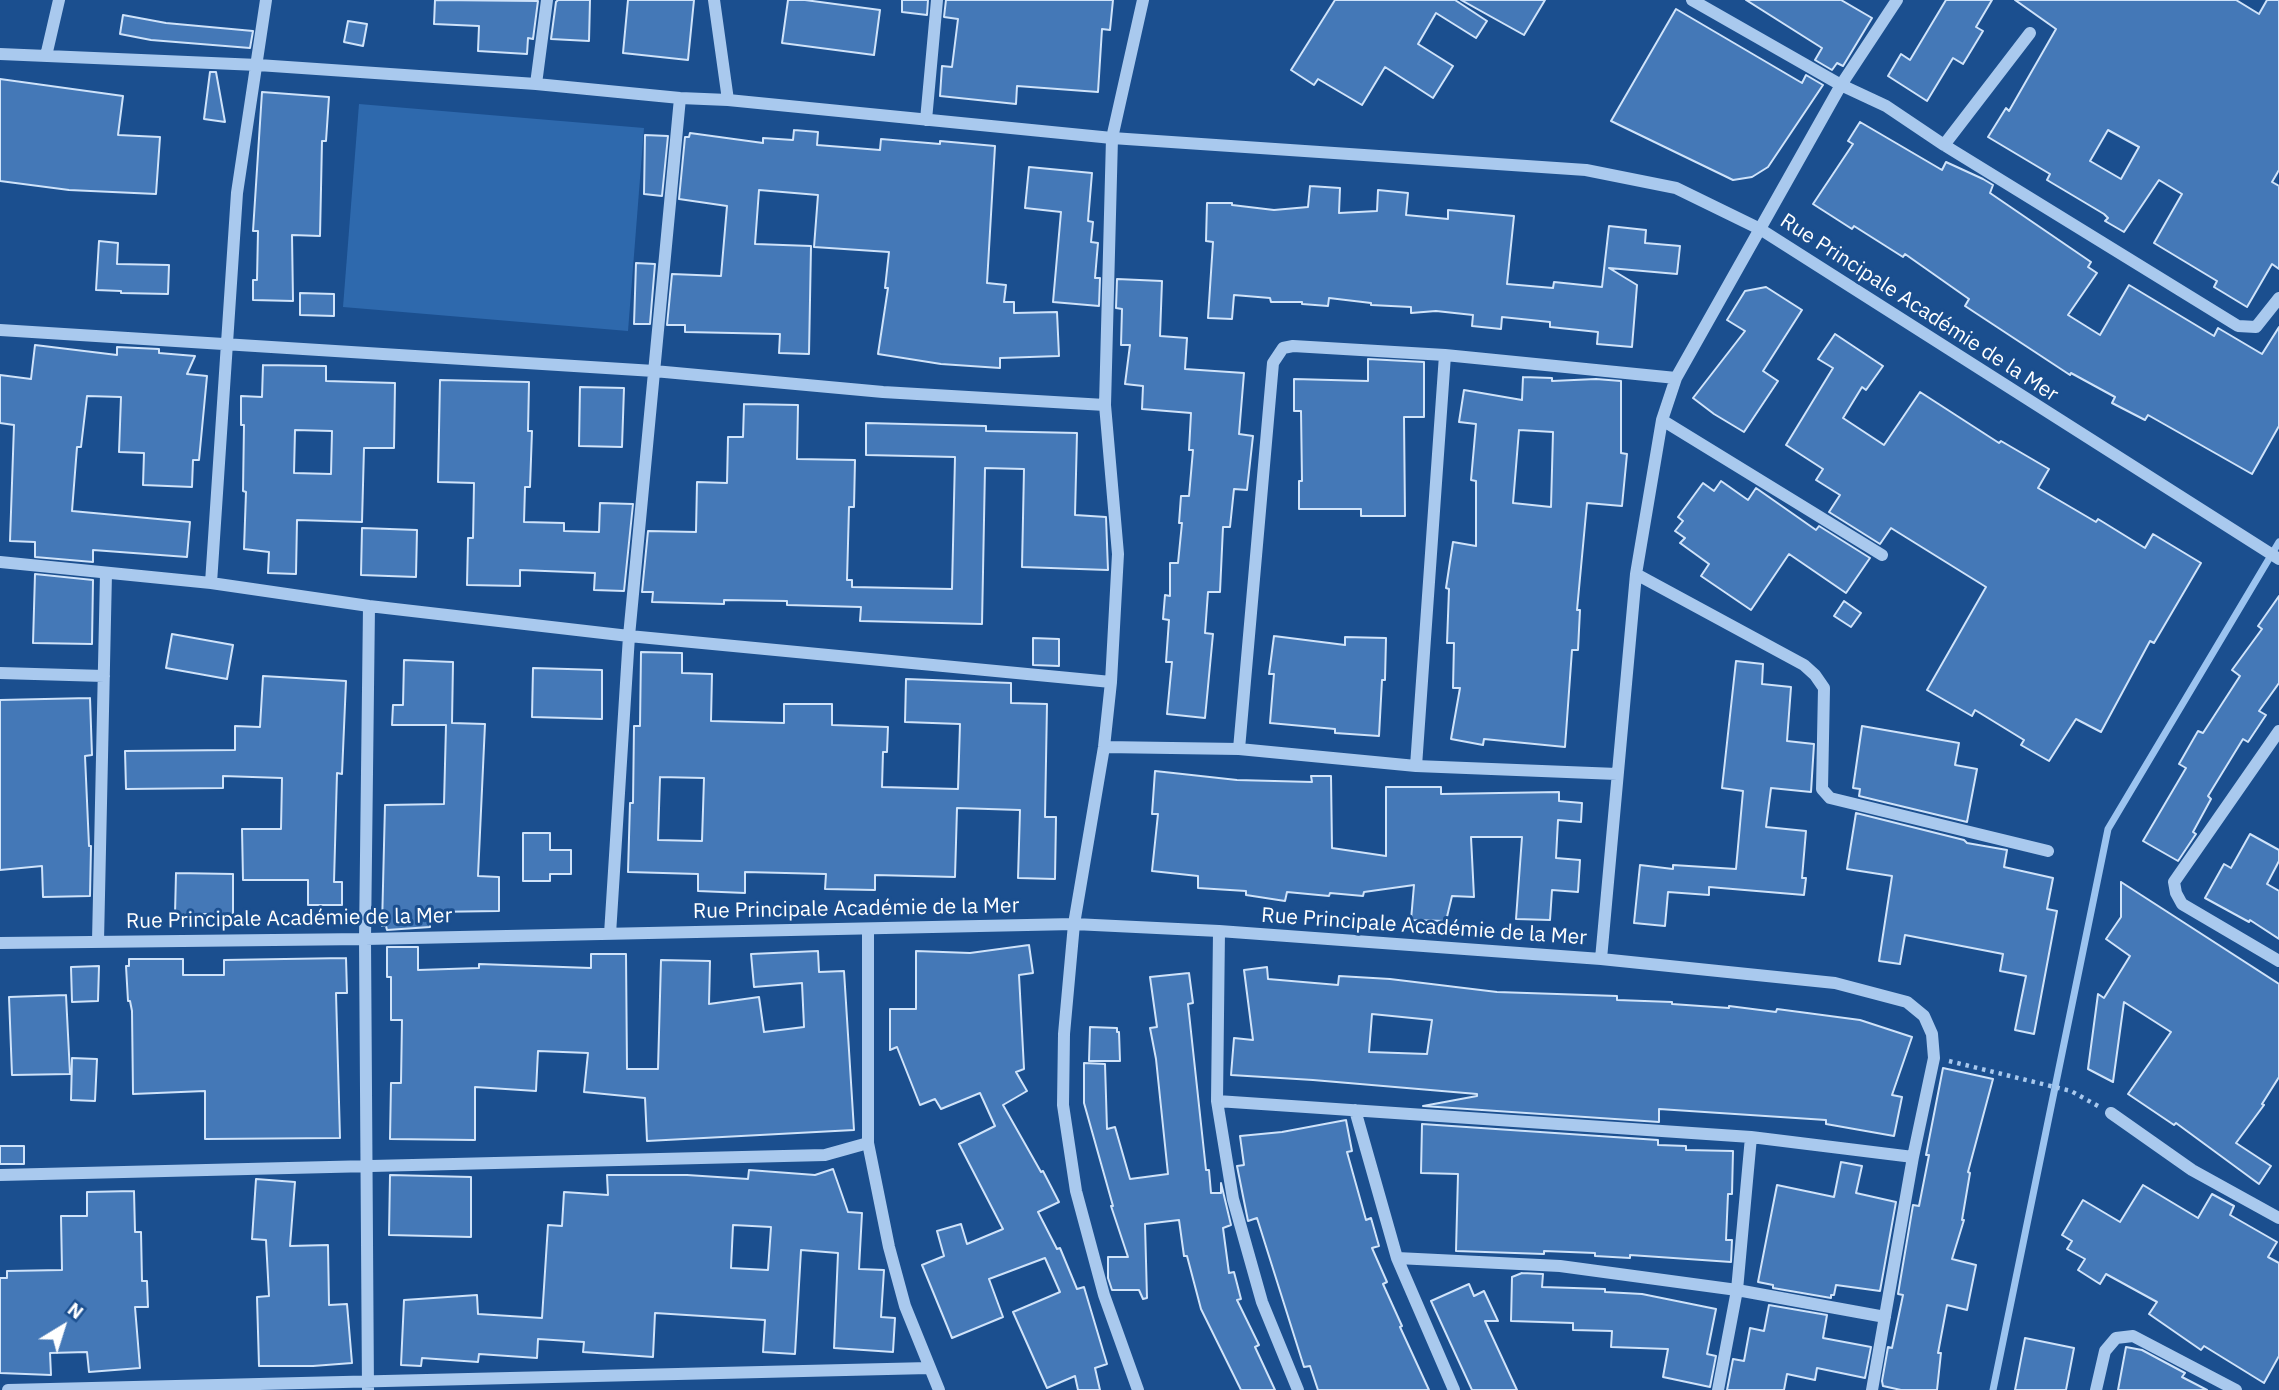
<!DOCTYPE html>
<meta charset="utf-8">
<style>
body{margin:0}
#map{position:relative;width:2279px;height:1390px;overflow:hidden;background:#1b4f8f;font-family:"IBM Plex Sans",sans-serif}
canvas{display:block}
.north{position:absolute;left:28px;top:1292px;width:70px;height:70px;-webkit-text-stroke:5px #1b4f8f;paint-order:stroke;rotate:38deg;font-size:19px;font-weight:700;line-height:28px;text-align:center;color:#fff}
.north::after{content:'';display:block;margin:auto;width:24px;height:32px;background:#fff;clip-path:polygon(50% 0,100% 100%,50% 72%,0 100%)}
</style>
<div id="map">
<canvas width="2279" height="1390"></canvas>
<div class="north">N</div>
</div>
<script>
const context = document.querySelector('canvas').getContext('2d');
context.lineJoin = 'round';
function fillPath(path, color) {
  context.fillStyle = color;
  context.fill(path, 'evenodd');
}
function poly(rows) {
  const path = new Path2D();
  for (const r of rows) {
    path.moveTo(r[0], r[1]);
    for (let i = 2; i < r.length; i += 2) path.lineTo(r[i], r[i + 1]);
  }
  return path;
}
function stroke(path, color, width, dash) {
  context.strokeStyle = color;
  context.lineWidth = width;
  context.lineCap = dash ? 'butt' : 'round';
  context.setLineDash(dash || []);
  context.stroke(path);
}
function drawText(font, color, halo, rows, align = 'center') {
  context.font = font + ' "IBM Plex Sans",sans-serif';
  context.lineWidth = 6;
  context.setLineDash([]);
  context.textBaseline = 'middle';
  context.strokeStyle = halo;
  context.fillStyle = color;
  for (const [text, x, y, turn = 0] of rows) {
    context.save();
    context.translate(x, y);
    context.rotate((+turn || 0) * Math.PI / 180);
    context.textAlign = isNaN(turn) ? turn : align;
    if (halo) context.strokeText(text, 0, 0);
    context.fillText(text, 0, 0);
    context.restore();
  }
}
const green = poly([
 [359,104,644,128,628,331,343,307]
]);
const stream = poly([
 [1993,1390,2108,829,2279,542]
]);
const building = poly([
 [435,0,538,1,533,39,528,38,527,54,478,51,479,26,434,24,435,0],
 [558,0,590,0,589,41,551,39,556,2,558,0],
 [628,0,694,0,688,60,623,53,628,0],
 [788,0,805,0,880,10,874,55,782,43,788,0],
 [902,0,928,0,927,15,902,12,902,0],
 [946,0,1113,0,1110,30,1102,29,1098,92,1017,86,1016,104,940,96,942,66,952,67,958,19,944,17,946,0],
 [1335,0,1455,0,1487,21,1476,38,1436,13,1418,44,1453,66,1433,98,1385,67,1362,105,1318,79,1314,85,1291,70,1335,0],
 [1461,0,1545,0,1524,35,1461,0],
 [1746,0,1841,0,1872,18,1843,66,1837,63,1832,70,1815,60,1822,48,1746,0],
 [1946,0,1992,0,1976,27,1983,31,1963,64,1953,58,1927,101,1888,76,1901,54,1910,60,1946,0],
 [2015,0,2236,0,2259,14,2267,0,2279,0,2279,170,2272,182,2279,186,2279,269,2272,264,2247,307,2214,287,2217,281,2154,243,2182,194,2159,180,2124,232,2105,221,2108,218,2104,214,2047,180,2050,174,1988,137,2006,108,2009,111,2056,29,2015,0],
 [2108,130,2139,147,2121,179,2090,161,2108,130],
 [1676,9,1802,83,1806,75,1823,85,1768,167,1752,177,1733,180,1611,121,1676,9],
 [123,15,166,23,253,31,250,48,151,40,120,34,123,15],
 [348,21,367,24,363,46,344,42,348,21],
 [210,72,216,72,225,122,204,119,210,72],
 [0,79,123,96,118,135,160,137,156,194,69,190,0,181,0,79],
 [262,92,329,97,326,141,322,141,320,236,292,235,293,301,253,300,253,280,257,280,258,231,253,231,262,92],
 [1860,122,1942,170,1946,162,1983,179,1993,185,1990,193,2091,262,2088,267,2097,273,2068,315,2100,335,2129,285,2214,336,2218,328,2262,354,2279,327,2279,426,2252,474,2148,415,2145,420,2112,403,2115,397,2071,373,2070,375,1965,306,1969,299,1905,254,1903,257,1854,226,1852,229,1813,204,1853,144,1848,141,1860,122],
 [794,130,818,132,817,145,880,150,881,139,940,144,940,141,995,146,987,283,1006,285,1004,302,1014,302,1014,313,1057,312,1059,356,1000,358,1000,368,941,364,878,354,888,288,885,288,889,252,814,247,818,195,759,190,755,244,811,246,809,354,779,353,780,334,685,332,685,325,667,325,672,274,721,276,727,206,679,199,685,137,689,137,690,133,763,143,763,138,793,140,794,130],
 [645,135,668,136,662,196,644,194,645,135],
 [1029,167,1092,173,1088,221,1093,222,1091,242,1098,243,1095,278,1100,278,1099,306,1053,302,1061,212,1025,208,1029,167],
 [1310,186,1340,188,1339,213,1377,211,1378,190,1408,193,1406,215,1448,219,1448,210,1514,216,1507,284,1553,288,1554,282,1602,287,1609,226,1646,230,1645,243,1680,246,1677,274,1609,268,1637,285,1632,347,1597,344,1598,332,1550,327,1550,322,1502,317,1501,329,1472,326,1473,315,1436,311,1411,313,1411,307,1371,305,1371,303,1329,298,1328,306,1302,304,1302,302,1271,302,1270,298,1234,295,1232,319,1208,318,1213,242,1206,241,1207,203,1232,203,1232,205,1274,210,1308,207,1310,186],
 [99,241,118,243,117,264,169,265,168,294,121,293,121,291,96,290,99,241],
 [636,263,655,264,650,324,634,324,636,263],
 [1117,279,1162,281,1160,336,1187,338,1185,369,1244,373,1239,434,1253,436,1247,490,1234,489,1230,527,1223,527,1220,592,1208,592,1205,633,1213,634,1205,718,1167,714,1172,662,1166,662,1169,620,1163,619,1165,595,1170,596,1170,563,1178,563,1182,523,1179,523,1181,496,1189,496,1193,450,1189,450,1191,413,1142,409,1143,386,1125,384,1130,345,1121,345,1122,309,1116,308,1117,279],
 [1766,287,1802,310,1763,371,1778,381,1744,432,1714,414,1693,398,1745,331,1727,320,1745,291,1766,287],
 [300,293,334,294,334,316,300,315,300,293],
 [1835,334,1883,366,1866,390,1862,387,1843,418,1884,445,1920,392,1999,443,2001,441,2049,469,2038,488,2096,522,2098,519,2145,548,2153,534,2201,563,2154,643,2150,641,2101,732,2076,719,2049,761,2021,745,2024,740,1975,710,1972,716,1927,690,1986,587,1891,528,1880,544,1829,512,1840,495,1816,480,1823,469,1786,445,1833,368,1818,359,1835,334],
 [35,345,117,355,117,347,159,349,159,353,195,356,187,374,207,376,199,460,193,460,192,487,143,485,144,453,119,452,121,397,87,396,81,447,77,447,72,511,190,522,187,557,93,550,93,562,35,557,35,542,10,541,14,425,0,423,0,375,31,379,35,345],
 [1368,359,1424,362,1424,417,1404,417,1405,516,1361,516,1361,509,1299,509,1299,481,1302,481,1301,411,1294,411,1294,379,1368,381,1368,359],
 [263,365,326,366,326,381,395,383,394,448,364,448,362,522,297,520,296,574,268,573,269,552,244,549,246,492,243,491,244,425,241,425,241,396,262,397,263,365],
 [295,430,332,431,331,474,294,473,295,430],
 [1523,377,1552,378,1552,381,1596,379,1621,381,1621,453,1627,454,1622,506,1587,503,1577,610,1580,610,1578,650,1572,650,1565,747,1484,739,1483,745,1451,739,1460,688,1453,688,1454,643,1447,643,1449,589,1446,588,1453,542,1476,546,1476,481,1471,480,1476,424,1459,422,1464,390,1522,400,1523,377],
 [1519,430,1553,432,1551,507,1513,503,1519,430],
 [440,380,529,382,528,431,532,431,530,487,525,487,524,522,564,523,564,531,599,532,600,503,633,504,624,591,594,590,595,573,520,570,520,586,467,585,468,538,473,538,474,483,438,482,440,380],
 [580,387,624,388,622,447,579,446,580,387],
 [744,404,798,405,797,459,855,460,854,507,849,507,847,580,852,580,852,587,952,589,955,457,866,455,866,423,986,426,986,431,1077,433,1075,515,1106,517,1108,570,1022,567,1024,469,985,468,982,624,860,621,861,607,787,605,787,601,724,600,724,604,652,602,653,592,642,592,648,531,696,532,697,482,727,483,728,437,743,437,744,404],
 [1721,481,1748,500,1756,488,1816,530,1819,526,1870,558,1846,593,1789,554,1751,610,1701,576,1709,564,1680,543,1685,538,1675,531,1683,521,1678,517,1703,483,1714,491,1721,481],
 [362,528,417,530,416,577,361,575,362,528],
 [35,574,93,580,92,644,33,643,35,574],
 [2279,596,2279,683,2259,711,2266,715,2248,742,2243,739,2208,796,2211,799,2193,832,2196,834,2178,861,2143,841,2186,768,2179,764,2198,731,2203,733,2240,676,2232,670,2262,629,2258,626,2279,596],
 [1844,601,1861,613,1851,627,1834,616,1844,601],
 [172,634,233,645,227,679,166,668,172,634],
 [1274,636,1345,645,1345,637,1386,638,1385,680,1382,680,1379,736,1335,733,1335,729,1270,723,1274,674,1269,674,1274,636],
 [1033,638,1059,639,1059,666,1033,665,1033,638],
 [641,652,682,653,682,673,712,674,711,721,784,723,784,704,832,704,832,725,888,727,887,752,883,752,882,787,958,789,960,724,905,722,906,679,1011,683,1011,703,1047,704,1045,817,1056,817,1055,879,1018,878,1020,810,957,808,955,877,875,875,875,890,825,889,826,874,745,872,745,893,698,891,698,874,628,872,630,803,633,803,634,726,640,726,641,652],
 [660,777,704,778,702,841,658,840,660,777],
 [404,660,453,662,452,723,485,724,478,876,499,877,499,911,430,912,430,927,387,930,386,926,382,926,385,805,444,804,446,725,392,725,393,705,403,705,404,660],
 [1736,661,1763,664,1762,684,1791,687,1787,741,1814,744,1811,792,1771,788,1766,827,1806,831,1802,878,1806,878,1804,895,1709,887,1709,895,1668,892,1665,926,1634,923,1640,865,1673,869,1673,865,1736,869,1743,791,1722,788,1736,661],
 [533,668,602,670,602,719,532,717,533,668],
 [263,676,346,681,342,774,337,773,334,882,342,882,342,905,308,905,308,880,243,880,242,829,281,829,282,778,223,776,223,788,126,789,125,751,235,750,235,726,260,727,263,676],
 [90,698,92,755,85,756,89,846,91,846,90,896,43,897,42,866,0,870,0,700,90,698],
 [1862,726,1959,743,1955,765,1977,769,1967,822,1859,796,1860,789,1853,788,1862,726],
 [1155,771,1237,780,1312,782,1311,776,1331,776,1332,848,1386,856,1386,787,1441,787,1441,794,1559,792,1559,801,1582,803,1581,822,1558,820,1556,858,1580,860,1578,892,1552,890,1550,920,1516,919,1522,837,1471,837,1474,897,1452,896,1446,921,1411,920,1414,885,1364,892,1363,896,1330,893,1329,896,1287,892,1285,901,1246,895,1246,891,1198,888,1198,876,1152,871,1158,814,1152,814,1155,771],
 [1856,813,1964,840,1967,843,2007,850,2004,867,2053,878,2047,909,2057,911,2034,1034,2015,1030,2026,976,2000,971,2003,954,1905,935,1900,964,1879,961,1892,876,1847,869,1856,813],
 [523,833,550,833,550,850,571,850,571,874,550,874,550,881,523,881,523,833],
 [2250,834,2279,850,2279,861,2267,884,2279,891,2279,939,2250,920,2249,922,2205,898,2224,864,2231,868,2250,834],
 [176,873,233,874,233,914,175,914,176,873],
 [2121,882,2279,984,2279,1077,2262,1104,2264,1105,2236,1143,2271,1166,2259,1184,2176,1123,2174,1125,2128,1094,2171,1032,2124,1002,2113,1082,2088,1069,2098,994,2104,998,2130,956,2106,939,2121,917,2121,882],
 [1029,945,1033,973,1019,975,1024,1069,1016,1072,1027,1091,1003,1105,1041,1172,1043,1171,1059,1202,1038,1212,1057,1249,1060,1248,1077,1289,1084,1287,1107,1364,1095,1368,1100,1390,1078,1390,1075,1376,1047,1388,1013,1312,1060,1292,1045,1258,989,1279,1003,1317,952,1338,922,1265,944,1256,937,1231,961,1224,967,1244,1003,1229,959,1144,995,1126,980,1093,941,1109,935,1099,920,1105,897,1047,890,1050,890,1009,916,1009,916,951,970,953,1029,945],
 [387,947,418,947,418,970,479,968,479,964,591,968,591,954,626,954,627,1069,658,1069,661,960,710,961,709,1004,759,997,764,1032,804,1027,802,983,754,987,751,954,818,951,819,972,844,971,854,1130,647,1141,645,1098,584,1092,588,1053,538,1051,536,1091,475,1087,475,1140,390,1139,391,1083,401,1083,402,1020,391,1020,391,977,387,977,387,947],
 [346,958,347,993,336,993,340,1138,205,1139,205,1091,133,1094,132,1011,130,1001,128,1001,126,966,129,966,129,959,183,959,183,975,224,975,224,960,346,958],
 [99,966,98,1001,72,1002,71,967,99,966],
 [1267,967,1268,979,1338,985,1339,976,1390,979,1497,992,1617,996,1617,1000,1672,1002,1672,1004,1729,1008,1729,1006,1776,1012,1777,1009,1860,1020,1912,1037,1892,1095,1902,1097,1894,1136,1826,1124,1826,1120,1659,1109,1659,1122,1423,1106,1477,1096,1477,1094,1313,1080,1231,1075,1234,1038,1253,1040,1244,970,1267,967],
 [1372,1014,1432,1020,1427,1054,1369,1052,1372,1014],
 [1189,973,1193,1003,1188,1004,1206,1170,1209,1170,1211,1193,1221,1193,1221,1183,1231,1225,1223,1228,1229,1273,1234,1272,1241,1299,1237,1300,1259,1345,1255,1347,1275,1390,1241,1390,1201,1309,1187,1256,1184,1256,1179,1220,1145,1224,1147,1298,1143,1299,1139,1290,1112,1290,1108,1278,1108,1257,1128,1257,1111,1206,1113,1206,1084,1103,1084,1063,1105,1064,1107,1129,1115,1127,1130,1179,1168,1174,1156,1059,1150,1028,1157,1027,1150,977,1189,973],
 [66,995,70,1074,12,1075,9,997,66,995],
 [1090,1027,1117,1028,1117,1032,1119,1032,1120,1061,1089,1061,1090,1027],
 [72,1058,97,1059,95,1101,71,1100,72,1058],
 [1943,1068,1993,1079,1968,1172,1970,1173,1962,1220,1964,1220,1952,1259,1976,1265,1967,1310,1947,1305,1938,1353,1941,1353,1937,1390,1901,1390,1883,1386,1882,1381,1888,1347,1892,1348,1903,1295,1898,1294,1913,1205,1919,1206,1929,1155,1926,1155,1943,1068],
 [1346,1120,1352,1151,1347,1152,1366,1220,1371,1218,1379,1246,1372,1248,1387,1282,1383,1284,1402,1326,1400,1327,1429,1390,1318,1390,1310,1366,1304,1367,1257,1218,1248,1221,1237,1166,1244,1165,1240,1136,1282,1132,1346,1120],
 [1422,1124,1658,1140,1658,1145,1686,1146,1686,1150,1733,1151,1732,1194,1728,1194,1726,1240,1732,1240,1731,1262,1630,1255,1630,1258,1595,1256,1595,1253,1544,1251,1544,1254,1456,1251,1458,1174,1421,1173,1422,1124],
 [0,1146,24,1146,24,1164,0,1164,0,1146],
 [1841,1162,1862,1166,1856,1193,1896,1202,1880,1291,1836,1285,1834,1295,1831,1295,1831,1298,1773,1288,1773,1285,1758,1282,1777,1185,1834,1197,1841,1162],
 [833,1169,848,1212,862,1213,859,1269,884,1270,881,1317,895,1318,893,1352,834,1348,838,1253,801,1250,795,1354,763,1352,765,1320,655,1313,653,1357,583,1352,584,1342,538,1339,537,1358,479,1354,478,1362,422,1358,421,1366,401,1365,404,1300,477,1295,478,1314,542,1318,548,1225,562,1226,564,1192,608,1195,607,1175,687,1175,748,1179,749,1170,815,1175,833,1169],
 [733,1225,771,1227,768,1270,731,1268,733,1225],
 [390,1175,471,1177,471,1237,389,1235,390,1175],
 [256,1179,295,1182,290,1246,328,1245,329,1305,347,1304,352,1363,313,1366,259,1366,257,1297,269,1296,266,1240,252,1239,256,1179],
 [2143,1185,2198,1218,2212,1194,2234,1206,2230,1215,2277,1242,2268,1257,2279,1263,2279,1356,2264,1383,2204,1346,2201,1350,2149,1314,2157,1302,2106,1274,2100,1284,2078,1270,2085,1259,2067,1249,2072,1241,2062,1235,2083,1200,2120,1222,2143,1185],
 [134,1191,135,1232,141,1232,142,1281,147,1281,148,1307,135,1307,140,1368,89,1372,87,1352,50,1353,51,1375,0,1373,0,1278,7,1278,7,1271,62,1270,61,1216,87,1216,87,1192,134,1191],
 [1522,1273,1543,1274,1542,1287,1605,1289,1605,1292,1642,1294,1716,1309,1707,1354,1716,1356,1710,1387,1663,1377,1668,1349,1611,1347,1612,1331,1573,1330,1573,1323,1511,1321,1512,1277,1522,1273],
 [1469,1284,1474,1296,1484,1291,1498,1321,1485,1321,1517,1390,1472,1390,1431,1301,1469,1284],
 [1769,1305,1827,1315,1823,1338,1871,1347,1865,1378,1817,1368,1815,1380,1787,1374,1784,1390,1727,1390,1733,1359,1744,1361,1750,1328,1764,1331,1769,1305],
 [2025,1338,2074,1348,2066,1390,2015,1390,2025,1338],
 [2126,1347,2142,1350,2185,1373,2182,1377,2207,1390,2118,1390,2126,1347]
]);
const path = poly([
 [1949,1061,2071,1091,2098,1106]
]);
const minor = poly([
 [714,0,728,100],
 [1692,0,1841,85,1886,106,1944,145,2238,326,2256,327,2279,298],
 [0,54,258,65,536,84,680,98,728,100,1112,138,1586,170,1676,188,1760,229,2279,559],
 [46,56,59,0],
 [536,84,547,0],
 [926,120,937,0],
 [1944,145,2030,33],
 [0,330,654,371,883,392,1105,405],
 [1662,420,1882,555],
 [0,562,211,583,369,606,629,636,1111,682],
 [1636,574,1804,665,1815,675,1824,688,1822,789,1830,798,2048,851],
 [211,583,237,193,266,0],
 [0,673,104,676],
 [2279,731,2174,882,2176,893,2182,904,2279,961],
 [1104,747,1239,749,1416,766,1617,774],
 [1239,749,1273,363,1283,348,1293,346,1445,355,1676,378],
 [1416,766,1445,355],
 [868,929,868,1143,889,1247,905,1306,939,1390],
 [1219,931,1217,1101,1233,1199,1262,1302,1298,1390],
 [610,934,629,636,680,98],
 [98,941,106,573],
 [0,943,365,939,1074,924,1219,931,1601,959,1835,983,1907,1002,1924,1016,1932,1034,1934,1058,1913,1157,1872,1390],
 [1601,959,1636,574,1662,420,1676,378,1841,85,1897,0],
 [1217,1101,1751,1137,1913,1157],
 [1355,1110,1397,1258,1454,1390],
 [2111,1113,2192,1170,2279,1218],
 [0,1175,825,1155,868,1143],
 [1397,1258,1560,1266,1737,1290,1885,1317],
 [8,1390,929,1368],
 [368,1390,365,939,369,606],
 [1138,1390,1104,1295,1076,1191,1063,1105,1064,1034,1074,924,1104,747,1111,682,1118,554,1105,405,1112,138,1143,0],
 [1718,1390,1737,1290,1751,1137],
 [2096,1390,2105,1351,2116,1338,2133,1336,2236,1390]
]);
const streetNames = [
 ["Rue Principale Académie de la Mer",1919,308,33],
 ["Rue Principale Académie de la Mer",856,909,-1],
 ["Rue Principale Académie de la Mer",289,919,-1],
 ["Rue Principale Académie de la Mer",1424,927,4]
];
fillPath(green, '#2e69ad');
stroke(stream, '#9cc4f0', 7);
fillPath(building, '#4478b7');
stroke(building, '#cfe3fa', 2);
stroke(path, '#a9c9ee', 4.5, [3.5, 5]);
stroke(minor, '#a9c9ee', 12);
drawText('21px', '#fff', '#1b4f8f', streetNames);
</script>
